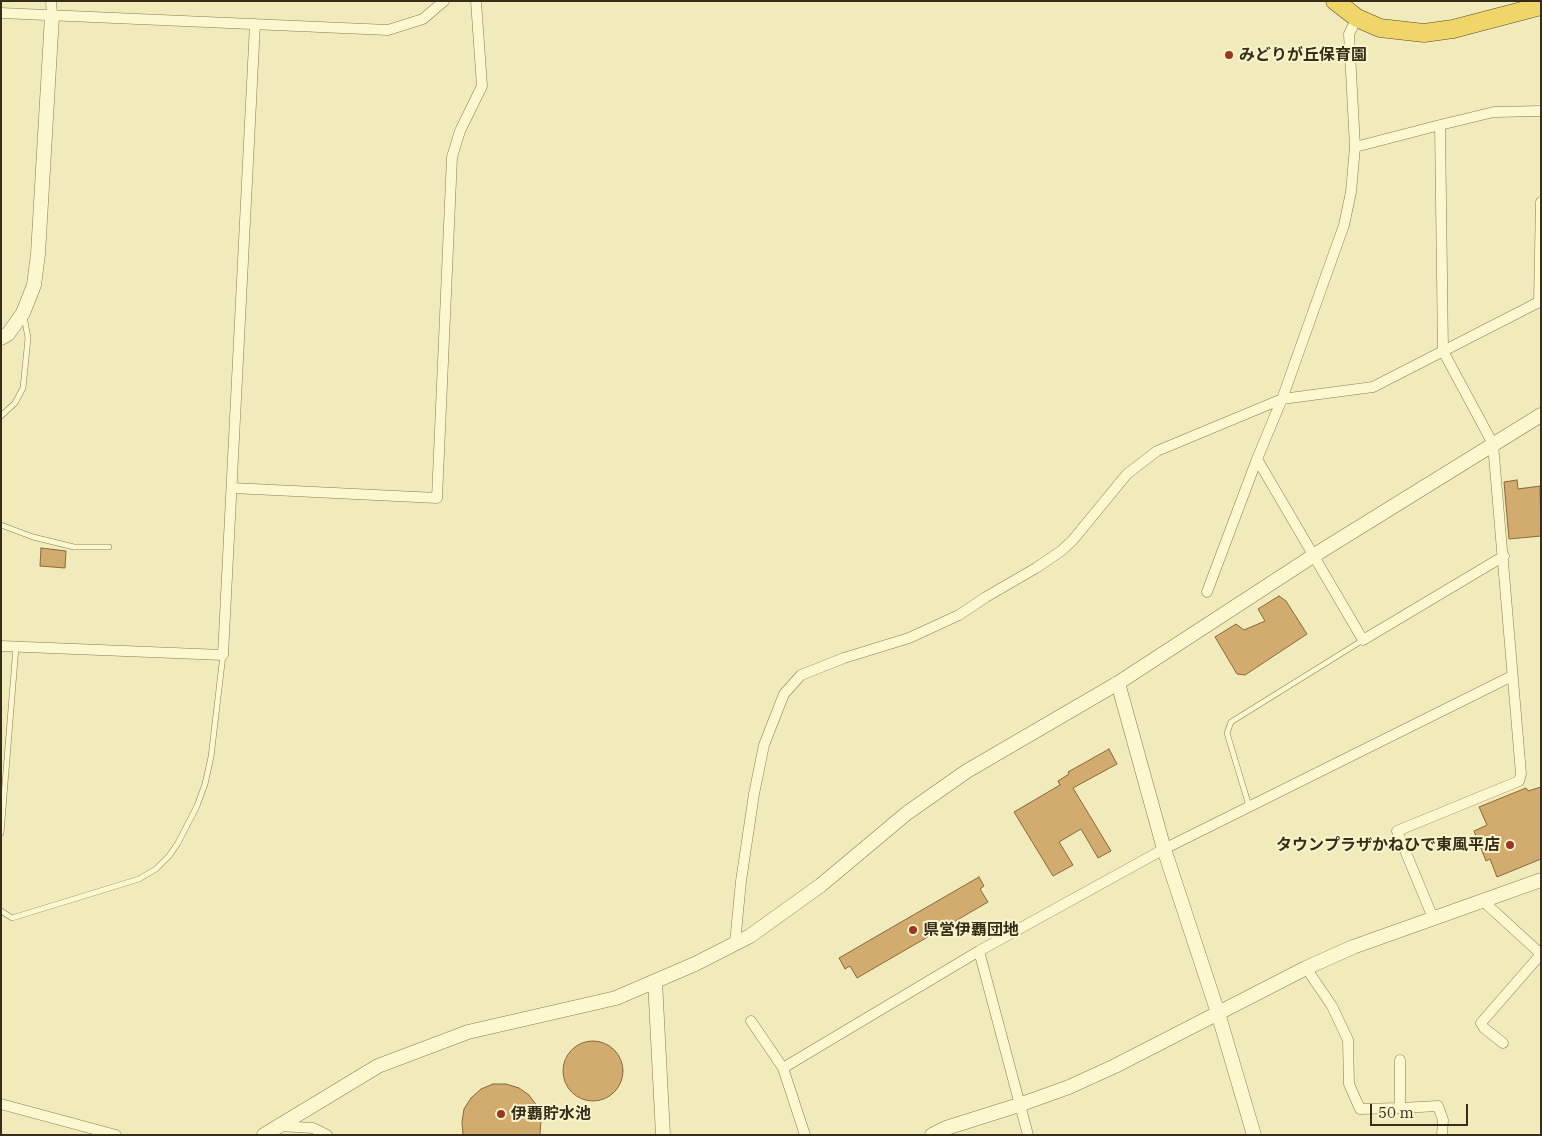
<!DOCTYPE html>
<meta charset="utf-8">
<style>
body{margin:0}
#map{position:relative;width:1542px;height:1136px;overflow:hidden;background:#f1ebbb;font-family:"IBM Plex Serif",serif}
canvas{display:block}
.frame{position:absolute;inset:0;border:2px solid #372e1a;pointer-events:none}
.scale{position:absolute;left:1370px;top:1104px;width:98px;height:22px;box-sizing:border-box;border:2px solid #372e1a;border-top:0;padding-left:6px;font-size:15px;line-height:18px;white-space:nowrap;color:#372e1a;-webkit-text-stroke:4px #f8f4cb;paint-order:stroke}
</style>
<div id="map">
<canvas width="1542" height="1136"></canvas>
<div class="frame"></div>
<div class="scale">50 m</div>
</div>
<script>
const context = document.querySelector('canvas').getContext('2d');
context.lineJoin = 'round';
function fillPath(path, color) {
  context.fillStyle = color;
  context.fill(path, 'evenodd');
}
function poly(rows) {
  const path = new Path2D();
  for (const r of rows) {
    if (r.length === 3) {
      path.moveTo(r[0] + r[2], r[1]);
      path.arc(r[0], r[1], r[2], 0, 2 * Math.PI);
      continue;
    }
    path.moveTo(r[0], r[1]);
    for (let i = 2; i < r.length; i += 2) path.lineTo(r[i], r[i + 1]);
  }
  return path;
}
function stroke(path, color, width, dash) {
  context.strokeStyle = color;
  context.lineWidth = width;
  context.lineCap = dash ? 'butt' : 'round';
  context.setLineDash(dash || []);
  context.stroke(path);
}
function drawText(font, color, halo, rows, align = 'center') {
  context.font = font + ' "IBM Plex Serif","Noto Sans JP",serif';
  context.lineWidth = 4;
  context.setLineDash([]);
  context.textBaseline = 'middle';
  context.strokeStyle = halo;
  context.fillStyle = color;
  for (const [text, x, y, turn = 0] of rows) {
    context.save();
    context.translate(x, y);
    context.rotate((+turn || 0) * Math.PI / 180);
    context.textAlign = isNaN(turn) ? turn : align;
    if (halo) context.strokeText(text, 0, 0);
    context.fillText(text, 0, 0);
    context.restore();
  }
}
const building = poly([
 [1517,480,1518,489,1540,486,1541,536,1509,539,1504,482,1517,480],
 [41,548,66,551,65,568,40,566,41,548],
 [1279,596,1286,601,1307,634,1245,675,1237,674,1215,637,1236,624,1244,630,1265,621,1258,609,1279,596],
 [1109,749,1117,764,1073,788,1111,851,1098,858,1081,829,1059,842,1073,865,1053,876,1014,812,1060,785,1058,781,1069,774,1068,772,1109,749],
 [1541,787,1541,859,1497,877,1490,859,1486,861,1474,831,1487,825,1479,807,1526,788,1528,791,1541,787],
 [979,877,984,886,980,889,988,902,857,978,850,966,845,969,839,958,979,877],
 [593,1071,30],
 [493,1084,506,1084,519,1088,529,1095,537,1106,541,1119,540,1135,463,1135,462,1122,464,1109,471,1098,481,1089,493,1084]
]);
const service = poly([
 [1,416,15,403,23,388,28,338,24,316],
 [1,525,33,537,74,547,109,547],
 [1249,806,1227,733,1231,722,1363,640],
 [1,833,16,647],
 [1,911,12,918,139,879,156,869,169,856,178,843,197,806,205,784,211,757,223,655]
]);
const minor = poly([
 [51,1,52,16],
 [1,13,388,30,423,19,444,1],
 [1357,18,1349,34,1355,147,1351,192,1344,225,1282,399,1257,459,1363,640,1504,556],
 [1440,125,1494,112,1541,111],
 [1355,147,1440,125,1443,351,1493,444,1521,774,1519,781,1397,831,1433,918],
 [232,488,437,498,452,157,460,131,482,86,476,1],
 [1207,592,1257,459],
 [1,646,223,655,255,24],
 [1483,901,1541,954],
 [735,943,741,881,754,794,764,745,784,694,801,675,844,658,909,638,959,615,986,597,1036,568,1061,551,1072,541,1127,474,1157,451,1282,399,1373,387,1539,302,1541,202],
 [979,951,1028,1135],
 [1306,968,1332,1006,1348,1040,1349,1084,1360,1109,1400,1108,1400,1060],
 [751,1021,783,1068,805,1135],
 [1503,1043,1484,1028,1481,1023,1541,954],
 [783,1068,979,951,1164,849,1512,676],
 [1,1104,116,1135],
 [1400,1108,1438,1106,1443,1120,1442,1135],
 [279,1126,313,1128,327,1135]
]);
const tertiary = poly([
 [1,338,8,334,23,313,34,285,38,254,52,16],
 [1118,683,1164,849,1218,1013,1254,1135],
 [655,981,663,1135],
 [264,1135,378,1066,468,1032,616,998,695,964,750,936,821,885,907,813,967,771,1118,683,1313,556,1541,415],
 [932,1135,946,1128,1019,1105,1069,1087,1115,1066,1306,968,1353,947,1541,880]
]);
const trunk = poly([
 [1335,1,1357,18,1380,28,1424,33,1453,29,1541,6]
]);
const markers = [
 [1229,55,5,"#9c3720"],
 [1510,845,5,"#9c3720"],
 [913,930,5,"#9c3720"],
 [501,1114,5,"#9c3720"]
];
const poiNames = [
 ["みどりが丘保育園",1239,55],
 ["タウンプラザかねひで東風平店",1500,845,"right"],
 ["県営伊覇団地",923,930],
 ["伊覇貯水池",511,1114]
];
fillPath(building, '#d2ab6e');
stroke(building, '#8a6838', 1);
stroke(service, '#897b54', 6);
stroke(minor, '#897b54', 11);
stroke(tertiary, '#897b54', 15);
stroke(trunk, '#564729', 19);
stroke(service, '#fbf7ce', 5);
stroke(minor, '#fbf7ce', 10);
stroke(tertiary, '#fbf7ce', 14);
stroke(trunk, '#f0d668', 18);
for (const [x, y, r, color] of markers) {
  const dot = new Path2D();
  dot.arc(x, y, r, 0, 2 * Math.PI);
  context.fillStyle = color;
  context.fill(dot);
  stroke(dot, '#f8f4cb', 2);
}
drawText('bold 16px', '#372e1a', '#f8f4cb', poiNames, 'left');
</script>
